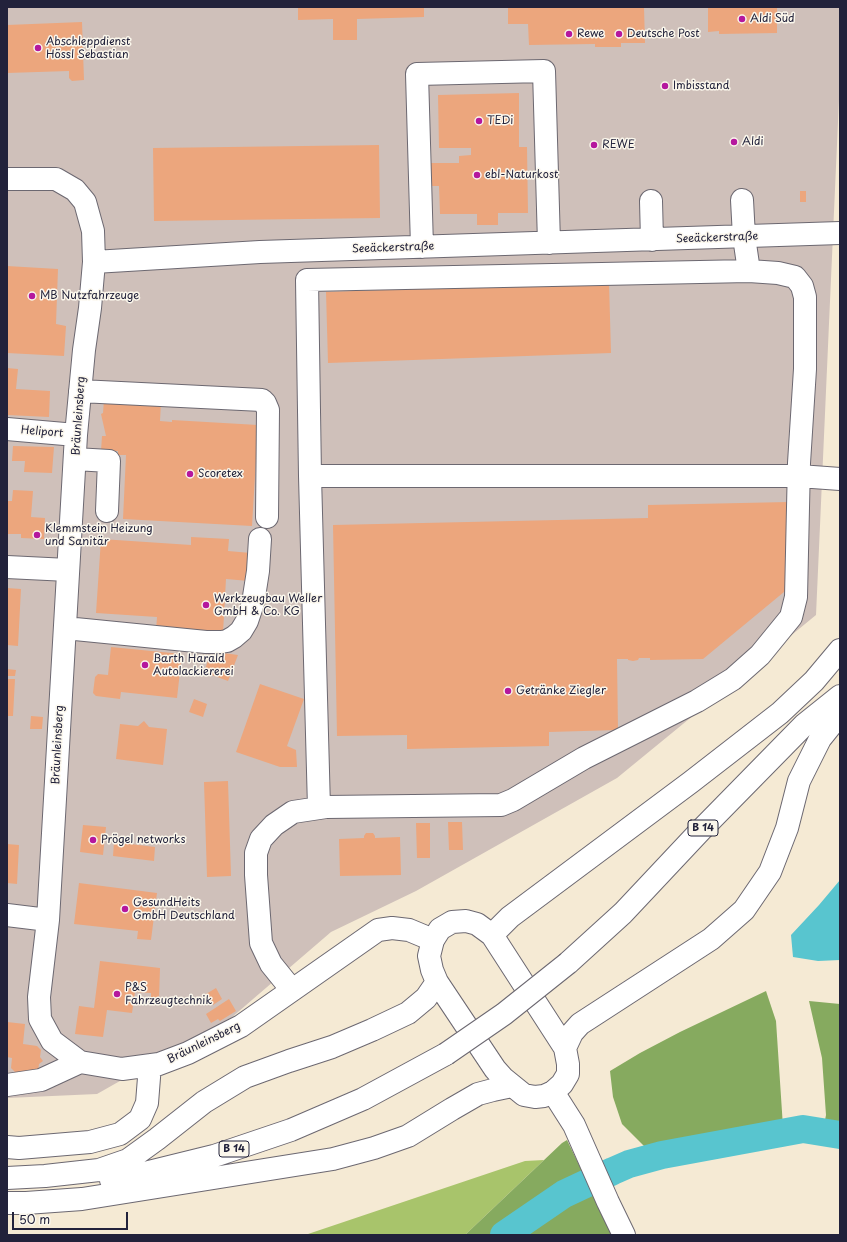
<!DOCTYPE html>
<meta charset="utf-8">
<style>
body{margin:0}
#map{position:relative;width:847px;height:1242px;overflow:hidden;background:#f5ead4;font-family:"Playpen Sans",sans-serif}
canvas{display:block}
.frame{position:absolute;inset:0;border:8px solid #22223b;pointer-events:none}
.scale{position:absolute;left:12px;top:1212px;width:116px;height:18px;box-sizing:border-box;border:2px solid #22223b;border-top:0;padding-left:5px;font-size:12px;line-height:14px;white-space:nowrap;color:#22223b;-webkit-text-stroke:3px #fbf7ec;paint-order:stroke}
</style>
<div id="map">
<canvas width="847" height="1242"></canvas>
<div class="frame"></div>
<div class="scale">50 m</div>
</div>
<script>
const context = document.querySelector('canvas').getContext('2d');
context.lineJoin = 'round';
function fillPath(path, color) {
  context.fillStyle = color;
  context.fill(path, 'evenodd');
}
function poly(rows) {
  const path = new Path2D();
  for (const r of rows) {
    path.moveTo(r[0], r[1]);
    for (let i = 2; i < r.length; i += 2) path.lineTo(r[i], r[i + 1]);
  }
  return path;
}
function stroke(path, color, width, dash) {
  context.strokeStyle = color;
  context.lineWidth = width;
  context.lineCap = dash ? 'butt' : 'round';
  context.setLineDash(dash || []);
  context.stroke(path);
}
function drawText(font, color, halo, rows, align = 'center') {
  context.font = font + ' "Playpen Sans",sans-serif';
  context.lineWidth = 3;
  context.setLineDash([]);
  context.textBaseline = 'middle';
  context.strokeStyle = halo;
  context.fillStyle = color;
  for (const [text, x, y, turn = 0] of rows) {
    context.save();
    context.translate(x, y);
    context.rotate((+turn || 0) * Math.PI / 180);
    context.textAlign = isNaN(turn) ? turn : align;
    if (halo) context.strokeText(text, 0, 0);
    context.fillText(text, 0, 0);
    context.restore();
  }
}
const industrial = poly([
 [7,7,840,7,840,77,816,615,617,778,416,891,331,932,231,1018,97,1094,7,1098]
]);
const green = poly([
 [544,1160,465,1235,298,1235,308,1234,525,1161]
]);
const forest = poly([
 [766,991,776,1021,783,1127,647,1149,622,1124,613,1097,610,1071,640,1053,680,1032],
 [809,1001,840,1004,840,1140,822,1136,826,1115,822,1058],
 [567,1140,613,1235,465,1235,562,1143]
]);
const water = poly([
 [840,880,840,960,818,961,793,957,791,935,819,905]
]);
const river = poly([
 [504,1235,564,1194,613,1171,629,1164,662,1155,803,1129,840,1135]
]);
const building = poly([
 [298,7,424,7,424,17,357,19,357,40,333,40,333,19,298,20],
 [508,7,644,7,645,43,621,43,621,47,595,47,595,44,529,45,528,24,508,24],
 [708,7,777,7,777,33,719,34,719,31,708,32],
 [82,22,84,80,72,81,69,78,69,71,7,73,7,25],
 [519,93,519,147,527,147,528,213,498,213,498,225,477,225,477,214,440,214,439,186,428,186,427,163,459,163,459,156,471,155,471,148,439,148,438,95],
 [379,145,380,218,154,221,153,148],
 [800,191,806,191,806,202,800,202],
 [7,266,58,269,56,324,66,326,64,356,7,353],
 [609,282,611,353,328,363,326,292],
 [7,368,18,369,16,389,50,391,49,417,7,415],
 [104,399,161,402,160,421,172,422,172,420,258,425,252,526,123,519,126,455,118,455,118,451,101,451,102,436,106,436,101,414,103,413],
 [13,446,54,447,52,473,24,472,25,461,12,461],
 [13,490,33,491,31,517,45,518,44,539,21,538,21,534,7,534,7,501,12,501],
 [788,502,790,587,703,659,650,660,650,658,639,658,638,660,633,661,628,660,628,659,617,659,618,730,549,732,549,746,407,749,407,735,337,736,333,525,648,518,648,505],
 [191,537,229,539,228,551,251,553,249,581,226,579,223,633,156,630,157,617,96,613,101,539,191,545],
 [7,588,21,589,18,646,7,645],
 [111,647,182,654,177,698,121,692,120,699,96,696,93,693,95,677,98,674,108,675],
 [223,653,238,655,228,681,204,672,209,658,220,659],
 [7,669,16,670,15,676,7,676],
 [7,679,15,679,13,716,7,716],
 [260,684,304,699,287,746,296,750,297,767,280,767,236,752],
 [194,699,207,704,203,717,189,712],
 [31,716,43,717,42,729,30,729],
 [144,721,149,727,167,729,163,765,116,759,120,724,138,726],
 [228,781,231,876,207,877,204,782],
 [448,822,462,822,463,850,449,850],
 [416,823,430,823,430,858,417,858],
 [83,825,106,827,103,855,80,852],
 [366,833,373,833,375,836,375,838,400,837,401,875,340,876,339,839,364,838,364,836],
 [114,842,155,847,154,861,113,856],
 [7,844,19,845,17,884,7,883],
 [79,883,157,893,151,940,137,939,138,931,74,924],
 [100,961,160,968,159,999,151,998,151,993,135,992,132,1013,107,1010,103,1037,75,1034,79,1006,94,1008],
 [216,988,222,999,213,1005,206,994],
 [229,999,236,1011,220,1021,218,1019,211,1023,206,1014],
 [7,1022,25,1024,23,1044,37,1046,41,1050,40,1057,43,1061,39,1064,38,1071,34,1075,15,1072,11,1068,12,1058,7,1057]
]);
const minor = poly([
 [7,179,56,179,75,190,85,202,93,231,94,262,90,308,84,350,76,435,48,920,39,997,40,1019,52,1041,80,1062,122,1069,159,1064,188,1053,241,1026,378,930,392,928,409,930,433,940],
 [651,201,652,240],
 [422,247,417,74,544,71,549,243],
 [94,262,260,252,840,233],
 [80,391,262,400,265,403,268,410,267,517],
 [7,429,76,435],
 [75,459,109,461,107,511],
 [310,476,307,280,749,271],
 [7,567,68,570],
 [65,628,206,642,221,642,227,641,234,637,241,631,247,621,253,603,258,571,260,539],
 [319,808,310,476,799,476,840,479],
 [7,915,48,920],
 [292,990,271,964,261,943,256,875,256,853,261,839,274,825,293,812,326,807,501,805,513,800,584,758,697,701,733,679,760,655,791,617,796,597,799,463,805,369,805,297,802,286,795,277,778,273,749,271,744,237,742,200],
 [7,1085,41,1080,80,1062],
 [553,1092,574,1125,608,1202,624,1235],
 [7,1147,19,1148,90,1142,120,1134,140,1119,147,1103,150,1065]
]);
const major = poly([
 [466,921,477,924,492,935,565,1048,568,1064,568,1074,562,1084,553,1092,544,1096,535,1097,524,1095,503,1078,495,1069,437,982,432,970,429,956,433,940,440,929,452,922,466,921],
 [492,935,510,917,691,782,780,713,814,681,840,650],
 [568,963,623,913,701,830,805,724,840,696],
 [565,1048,572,1033,580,1024,711,939,744,910,770,872,787,828,799,781,820,739,840,714],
 [7,1178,45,1176,99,1170,128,1160,157,1139,204,1102,245,1077,289,1061,332,1047,372,1030,408,1013,426,998,437,982],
 [111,1180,141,1174,214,1156,291,1130,363,1099,446,1054],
 [7,1203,26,1203,82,1199,333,1159,374,1148,408,1136,452,1109,478,1094,493,1090,512,1086]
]);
const majorBridge = poly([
 [446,1054,504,1014,568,963]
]);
const markers = [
 [742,19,4,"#b5179e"],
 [569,34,4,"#b5179e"],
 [619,34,4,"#b5179e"],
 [38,48,4,"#b5179e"],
 [665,86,4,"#b5179e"],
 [479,121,4,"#b5179e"],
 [734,142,4,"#b5179e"],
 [594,145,4,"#b5179e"],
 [477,175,4,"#b5179e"],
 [32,296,4,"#b5179e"],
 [190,474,4,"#b5179e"],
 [37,535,4,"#b5179e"],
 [206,605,4,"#b5179e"],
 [145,665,4,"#b5179e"],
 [508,691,4,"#b5179e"],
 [93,840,4,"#b5179e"],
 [125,909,4,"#b5179e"],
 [117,994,4,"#b5179e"]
];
const shields = [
 [703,828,30],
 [234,1149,30]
];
const shieldNames = [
 ["B 14",703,828],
 ["B 14",234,1149]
];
const poiNames = [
 ["Aldi Süd",750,19],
 ["Rewe",577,34],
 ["Deutsche Post",627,34],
 ["Abschleppdienst",46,42],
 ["Hössl Sebastian",46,55],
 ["Imbisstand",673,86],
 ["TEDi",487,121],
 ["Aldi",742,142],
 ["REWE",602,145],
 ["ebl-Naturkost",485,175],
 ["MB Nutzfahrzeuge",40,296],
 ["Scoretex",198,474],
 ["Klemmstein Heizung",45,529],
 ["und Sanitär",45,542],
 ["Werkzeugbau Weller",214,599],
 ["GmbH & Co. KG",214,612],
 ["Barth Harald",153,659],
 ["Autolackiererei",153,672],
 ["Getränke Ziegler",516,691],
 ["Prögel networks",101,840],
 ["GesundHeits",133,903],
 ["GmbH Deutschland",133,916],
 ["P&S",125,988],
 ["Fahrzeugtechnik",125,1001]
];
const streetNames = [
 ["Seeäckerstraße",717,238,-2],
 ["Seeäckerstraße",393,248,-2],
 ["Bräunleinsberg",79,416,-86],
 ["Heliport",42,432,5],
 ["Bräunleinsberg",58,745,-87],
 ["Bräunleinsberg",204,1043,-26]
];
fillPath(industrial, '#cfc0ba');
fillPath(green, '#a8c46b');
fillPath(forest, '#86aa5f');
fillPath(water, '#58c5cf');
stroke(river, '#58c5cf', 28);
fillPath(building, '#eca67d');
stroke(minor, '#6c6871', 24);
stroke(major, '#6c6871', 24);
stroke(minor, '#fff', 22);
stroke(major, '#fff', 22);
stroke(majorBridge, '#6c6871', 24, []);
stroke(majorBridge, '#fff', 22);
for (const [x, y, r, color] of markers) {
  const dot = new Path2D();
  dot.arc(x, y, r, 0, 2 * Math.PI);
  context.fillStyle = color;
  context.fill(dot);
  stroke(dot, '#fbf7ec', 1.5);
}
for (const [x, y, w] of shields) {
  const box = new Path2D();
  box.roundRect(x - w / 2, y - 8, w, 16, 3);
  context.fillStyle = '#fbf7ec';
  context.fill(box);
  stroke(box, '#22223b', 1);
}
drawText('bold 10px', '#22223b', null, shieldNames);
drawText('11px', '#22223b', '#fbf7ec', poiNames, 'left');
drawText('11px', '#22223b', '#fbf7ec', streetNames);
</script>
